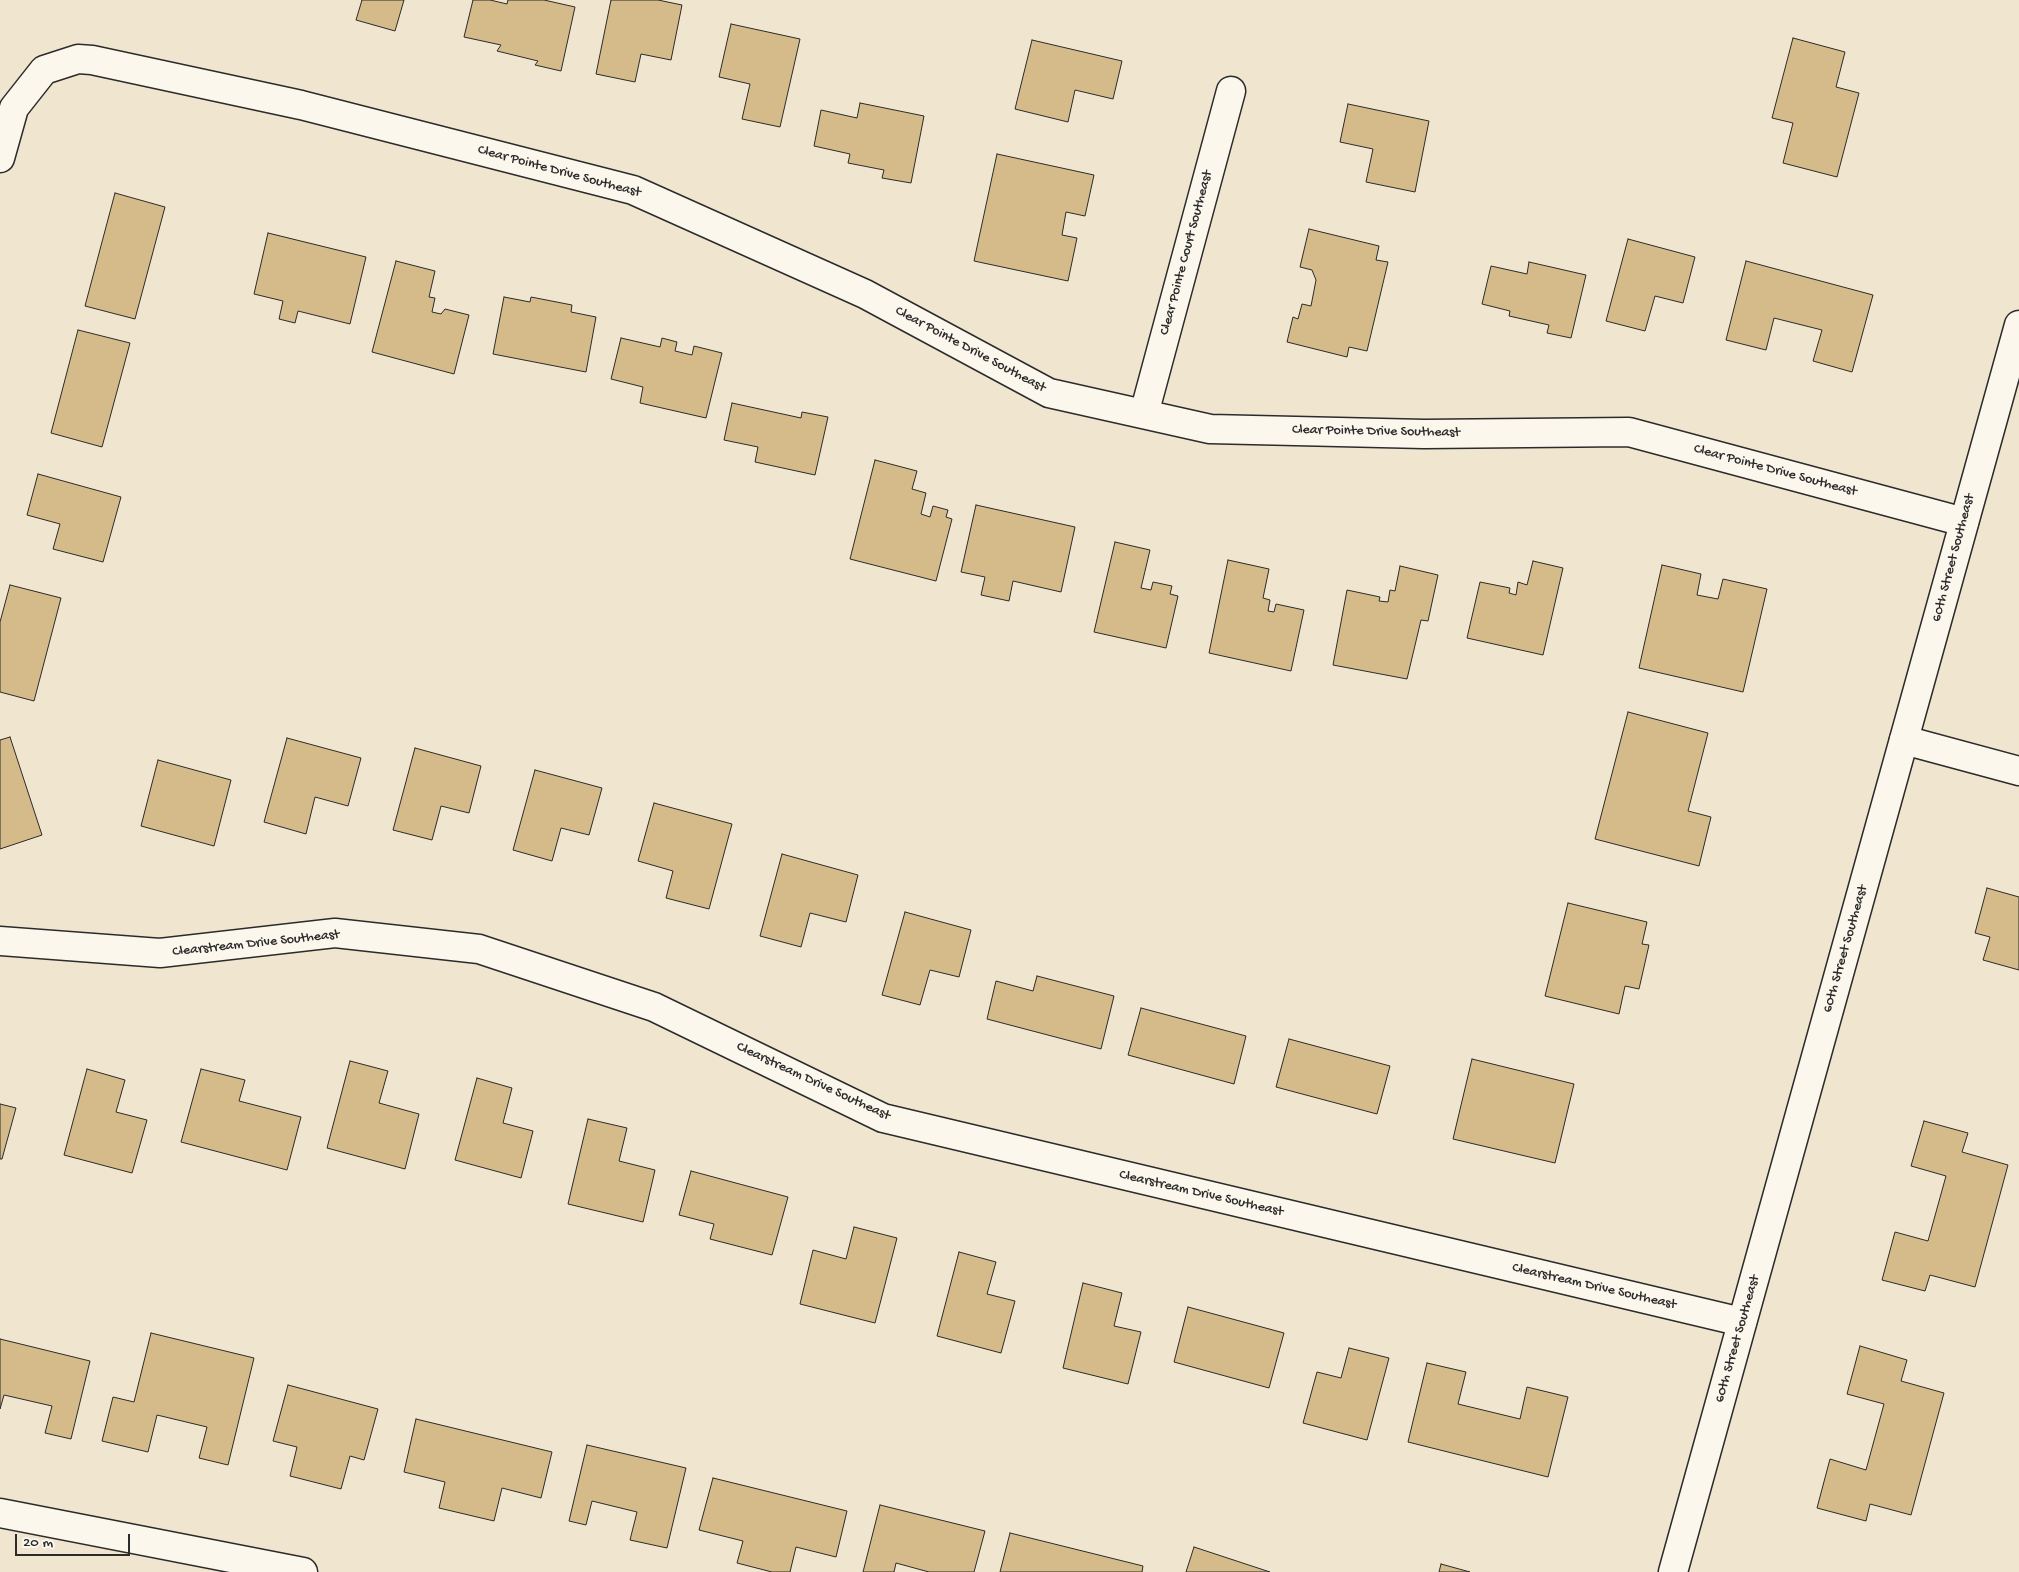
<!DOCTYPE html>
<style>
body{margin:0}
#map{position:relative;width:2019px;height:1572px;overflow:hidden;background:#f0e5cf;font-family:"Gochi Hand",sans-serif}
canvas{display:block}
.scale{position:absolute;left:15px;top:1534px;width:115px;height:22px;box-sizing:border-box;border:2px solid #2b2b2b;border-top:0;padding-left:6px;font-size:15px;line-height:18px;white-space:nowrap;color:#2b2b2b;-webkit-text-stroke:4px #fbf7ec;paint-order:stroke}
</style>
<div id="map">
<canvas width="2019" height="1572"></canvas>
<div class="scale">20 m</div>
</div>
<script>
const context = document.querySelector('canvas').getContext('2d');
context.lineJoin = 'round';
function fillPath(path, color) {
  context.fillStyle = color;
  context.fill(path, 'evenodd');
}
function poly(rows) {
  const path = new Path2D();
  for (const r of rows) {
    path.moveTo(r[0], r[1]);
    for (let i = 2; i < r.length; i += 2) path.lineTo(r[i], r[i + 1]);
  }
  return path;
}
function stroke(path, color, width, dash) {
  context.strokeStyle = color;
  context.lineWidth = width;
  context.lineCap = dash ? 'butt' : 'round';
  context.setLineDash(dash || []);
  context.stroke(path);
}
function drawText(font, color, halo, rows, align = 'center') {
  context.font = font + ' "Gochi Hand",sans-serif';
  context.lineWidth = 4;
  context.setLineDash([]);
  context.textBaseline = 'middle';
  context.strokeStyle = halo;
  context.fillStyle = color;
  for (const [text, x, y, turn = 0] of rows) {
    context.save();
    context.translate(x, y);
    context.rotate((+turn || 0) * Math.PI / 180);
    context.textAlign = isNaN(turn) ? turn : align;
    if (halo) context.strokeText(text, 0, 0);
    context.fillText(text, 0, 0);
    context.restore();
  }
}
const building = poly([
 [362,0,404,0,395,31,356,20,362,0],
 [473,0,490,0,507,4,508,0,544,0,575,7,561,71,535,65,538,61,497,51,501,45,464,37,473,0],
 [611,0,658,0,682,5,671,60,641,54,635,82,596,74,611,0],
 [731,24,800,39,780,127,742,119,750,84,719,77,731,24],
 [1793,38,1845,52,1836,87,1859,93,1837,177,1783,163,1793,123,1772,118,1793,38],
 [1032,40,1122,61,1113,99,1075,90,1068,122,1015,109,1032,40],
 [860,103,924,116,911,183,882,178,884,170,848,163,850,154,814,146,821,110,857,118,860,103],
 [1348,104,1429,121,1415,192,1366,182,1373,149,1340,142,1348,104],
 [997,154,1094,175,1085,216,1066,212,1062,235,1077,238,1068,281,974,261,997,154],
 [115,193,165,207,135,319,85,306,115,193],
 [1309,229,1379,246,1376,260,1388,262,1367,351,1349,347,1347,357,1287,342,1293,317,1298,319,1302,304,1311,306,1316,280,1312,270,1300,267,1309,229],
 [268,233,366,257,350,324,298,311,295,323,279,319,283,301,254,294,268,233],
 [1628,239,1695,257,1683,303,1655,296,1645,331,1606,321,1628,239],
 [396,261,435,271,429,297,435,298,432,312,441,314,445,309,469,315,454,374,372,352,396,261],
 [1746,261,1873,295,1852,372,1813,361,1822,330,1774,318,1766,350,1726,340,1746,261],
 [1529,262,1586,275,1571,338,1547,333,1549,325,1509,316,1510,311,1482,304,1491,266,1527,274,1529,262],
 [504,297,530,302,531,297,572,305,571,312,596,317,586,372,493,354,504,297],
 [78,330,130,343,102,447,51,433,78,330],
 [621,338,660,347,662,338,677,342,675,351,692,355,694,346,722,353,706,418,640,403,643,387,611,379,621,338],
 [732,403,801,418,802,412,828,417,815,475,755,462,758,447,724,440,732,403],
 [875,460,917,471,912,489,926,493,921,514,930,517,933,506,948,510,946,517,952,519,936,581,850,559,875,460],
 [38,474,121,497,103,562,53,549,60,524,27,515,38,474],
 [976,505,1075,527,1061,592,1013,581,1009,601,981,595,985,577,961,572,976,505],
 [1115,542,1150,550,1141,588,1151,590,1153,582,1172,586,1170,594,1178,596,1166,648,1094,632,1115,542],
 [1228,560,1269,569,1263,598,1270,600,1268,611,1274,612,1276,604,1304,610,1291,671,1209,653,1228,560],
 [1533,561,1563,568,1543,655,1467,638,1480,582,1510,588,1509,593,1516,595,1518,582,1527,585,1533,561],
 [1662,565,1701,574,1697,595,1718,599,1723,579,1767,589,1743,692,1639,668,1662,565],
 [1400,566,1438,575,1428,621,1421,620,1407,679,1333,665,1347,590,1380,597,1379,601,1388,602,1390,590,1395,591,1400,566],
 [10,585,61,598,34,701,0,692,0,622,10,585],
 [1628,712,1708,733,1688,811,1711,817,1699,866,1595,839,1628,712],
 [10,737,42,835,0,849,0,740,10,737],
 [287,738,361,758,348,806,315,797,306,834,264,822,287,738],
 [415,748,481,766,469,813,441,806,432,840,393,830,415,748],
 [158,760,231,780,214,846,141,826,158,760],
 [535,770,602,788,589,835,561,828,552,861,513,850,535,770],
 [654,803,732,824,709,909,666,898,673,871,638,861,654,803],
 [782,854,858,875,846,922,810,913,801,947,760,936,782,854],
 [1987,888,2019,897,2019,970,1983,960,1990,937,1975,933,1987,888],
 [1568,903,1647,922,1642,944,1649,945,1639,989,1625,986,1619,1014,1545,996,1568,903],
 [905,912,971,930,959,977,930,970,920,1005,882,995,905,912],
 [1037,976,1114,996,1101,1049,987,1019,996,981,1033,991,1037,976],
 [1141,1008,1246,1036,1234,1084,1128,1055,1141,1008],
 [1289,1039,1390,1066,1377,1114,1276,1087,1289,1039],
 [1472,1059,1574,1084,1555,1163,1453,1139,1472,1059],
 [350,1061,388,1071,379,1103,419,1114,405,1169,327,1148,350,1061],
 [87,1069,125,1080,116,1112,147,1120,132,1173,64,1155,87,1069],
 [201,1069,245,1080,239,1101,301,1117,287,1170,181,1142,201,1069],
 [477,1078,512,1088,503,1123,533,1131,521,1178,455,1160,477,1078],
 [0,1104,16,1108,2,1159,0,1159,0,1104],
 [588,1119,627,1128,619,1161,655,1170,643,1222,568,1204,588,1119],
 [1924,1121,1968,1133,1962,1152,2008,1165,1975,1287,1930,1275,1925,1291,1882,1280,1895,1232,1928,1241,1946,1176,1911,1166,1924,1121],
 [691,1171,788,1197,772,1255,710,1239,714,1224,679,1215,691,1171],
 [854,1227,897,1238,875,1323,800,1304,813,1250,846,1259,854,1227],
 [959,1252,996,1262,987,1294,1015,1301,1001,1353,937,1336,959,1252],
 [1083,1283,1122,1293,1114,1326,1141,1332,1128,1384,1063,1368,1083,1283],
 [1188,1307,1284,1333,1269,1388,1174,1362,1188,1307],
 [151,1333,254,1358,228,1465,199,1458,207,1427,157,1415,148,1452,102,1441,113,1397,134,1402,151,1333],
 [0,1339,90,1361,71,1439,45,1433,52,1406,4,1395,0,1409,0,1339],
 [1860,1346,1907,1360,1901,1381,1944,1393,1911,1515,1870,1504,1866,1521,1817,1508,1830,1459,1866,1470,1884,1404,1847,1394,1860,1346],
 [1349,1348,1389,1358,1367,1440,1303,1423,1317,1372,1341,1378,1349,1348],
 [1427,1363,1466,1372,1458,1404,1520,1419,1527,1387,1568,1397,1548,1477,1408,1442,1427,1363],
 [288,1385,378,1409,364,1460,350,1456,341,1489,290,1476,297,1447,273,1441,288,1385],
 [416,1419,552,1452,541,1498,502,1488,494,1521,439,1508,445,1482,404,1472,416,1419],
 [587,1445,686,1468,667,1548,630,1540,637,1512,592,1501,586,1525,569,1521,587,1445],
 [713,1478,847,1511,836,1557,796,1547,790,1572,772,1572,737,1563,743,1541,699,1530,713,1478],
 [880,1505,985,1531,974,1572,929,1572,896,1563,894,1572,863,1572,880,1505],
 [1010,1533,1143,1566,1142,1572,1000,1572,1010,1533],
 [1194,1547,1270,1572,1186,1572,1194,1547],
 [1441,1564,1470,1572,1439,1572,1441,1564]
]);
const minor = poly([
 [0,158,14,108,44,70,78,59,92,60,301,105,633,190,865,294,1049,393,1210,429,1424,434,1629,432,1964,522],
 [1144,414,1231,91],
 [1904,740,2019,771],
 [0,941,160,953,335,933,479,949,654,1007,883,1118,1742,1322],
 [0,1513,303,1572]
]);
const major = poly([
 [1673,1572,2019,325]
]);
const streetNames = [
 ["Clear Pointe Drive Southeast",559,172,15],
 ["Clear Pointe Court Southeast",1187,253,-75],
 ["Clear Pointe Drive Southeast",970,350,28],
 ["Clear Pointe Drive Southeast",1376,432,1],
 ["Clear Pointe Drive Southeast",1775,471,15],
 ["60th Street Southeast",1954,558,-75],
 ["Clearstream Drive Southeast",256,944,-6],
 ["60th Street Southeast",1846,949,-74],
 ["Clearstream Drive Southeast",813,1082,25],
 ["Clearstream Drive Southeast",1201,1194,13],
 ["Clearstream Drive Southeast",1594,1287,13],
 ["60th Street Southeast",1738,1339,-74]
];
fillPath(building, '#d5ba8a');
stroke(building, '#2b2b2b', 1);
stroke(minor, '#2b2b2b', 31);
stroke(major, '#2b2b2b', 31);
stroke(minor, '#fbf7ec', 28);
stroke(major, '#fbf7ec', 28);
drawText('14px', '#2b2b2b', '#fbf7ec', streetNames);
</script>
